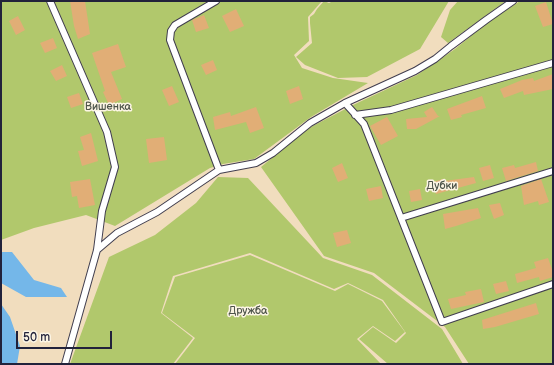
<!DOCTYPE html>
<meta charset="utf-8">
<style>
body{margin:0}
#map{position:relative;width:554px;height:365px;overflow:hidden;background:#f1ddbe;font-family:"Balsamiq Sans",sans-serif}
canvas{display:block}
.frame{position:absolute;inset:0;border:2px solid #22223b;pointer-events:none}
.scale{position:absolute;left:16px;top:331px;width:96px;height:18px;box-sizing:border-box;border:2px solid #22223b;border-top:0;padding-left:5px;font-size:12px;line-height:14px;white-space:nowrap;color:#22223b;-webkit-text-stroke:3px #fcf5e5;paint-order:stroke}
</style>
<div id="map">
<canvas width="554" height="365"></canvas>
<div class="frame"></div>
<div class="scale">50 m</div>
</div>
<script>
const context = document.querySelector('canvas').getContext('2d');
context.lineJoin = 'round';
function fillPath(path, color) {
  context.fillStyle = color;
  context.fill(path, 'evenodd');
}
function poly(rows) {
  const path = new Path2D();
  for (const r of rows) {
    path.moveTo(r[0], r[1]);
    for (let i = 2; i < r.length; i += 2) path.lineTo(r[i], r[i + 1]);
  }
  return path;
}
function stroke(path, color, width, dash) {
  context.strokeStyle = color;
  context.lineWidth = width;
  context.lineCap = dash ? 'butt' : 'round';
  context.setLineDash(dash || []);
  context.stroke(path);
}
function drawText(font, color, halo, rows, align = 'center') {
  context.font = font + ' "Balsamiq Sans",sans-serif';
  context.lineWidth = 3;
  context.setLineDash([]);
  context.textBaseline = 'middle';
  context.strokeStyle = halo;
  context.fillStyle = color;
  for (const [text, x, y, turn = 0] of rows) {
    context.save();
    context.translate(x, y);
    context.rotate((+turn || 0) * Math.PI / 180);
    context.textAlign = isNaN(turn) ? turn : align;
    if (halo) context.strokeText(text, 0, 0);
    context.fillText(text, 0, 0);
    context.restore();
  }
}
const green = poly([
 [1,1,322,1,308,17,309,41,294,55,302,68,333,78,368,83,311,117,254,159,223,164,210,168,115,226,86,215,34,228,1,240],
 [324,1,329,3,333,1,449,1,420,49,367,77,338,78,305,65,296,57,312,43,310,23,310,17,314,14,317,9],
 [458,1,506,1,448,43,441,37,450,10],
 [520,1,553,1,553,364,469,364,445,327,374,273,324,256,261,167,307,129,353,105,417,75,455,49,488,22],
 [218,177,248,178,323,258,372,275,442,329,463,364,388,364,359,339,373,327,396,343,406,333,383,300,348,283,334,289,250,253,173,276,161,313,193,338,173,364,70,364,109,257,155,235,196,203],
 [250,255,335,291,348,284,382,301,405,332,395,341,373,326,357,339,381,364,175,364,195,338,162,313,175,277]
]);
const water = poly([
 [1,252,12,252,34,280,61,288,67,297,26,297,1,283],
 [1,304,10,317,20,346,17,364,1,364]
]);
const building = poly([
 [70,1,85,1,90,34,78,39,74,26],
 [546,2,553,24,543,27,535,6],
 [236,9,244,26,230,32,222,16],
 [204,15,209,28,196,32,192,20],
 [18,16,25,30,16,35,9,21],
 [53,38,57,48,45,53,40,43],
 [118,44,126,67,111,72,122,99,109,105,103,92,105,91,92,53],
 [213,60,217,70,206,75,201,65],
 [62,65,67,76,56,81,50,71],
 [553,74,553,89,524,95,523,91,504,98,500,89,522,80,533,78,534,81],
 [172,86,179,102,169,106,162,90],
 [299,86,303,99,290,104,286,91],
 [79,93,83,104,71,108,67,97],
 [482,96,486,108,461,115,462,117,451,120,447,109],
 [256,107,264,128,250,133,246,122,215,130,213,117,230,112,231,116],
 [432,107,438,116,440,116,416,129,407,129,406,119,427,117,424,112],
 [387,117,398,136,381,145,370,126],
 [91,133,98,161,82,166,78,151,84,150,80,137],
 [164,137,167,160,149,163,146,139],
 [536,162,538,171,506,181,502,168,514,165,515,168],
 [342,163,348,178,338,182,332,168],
 [490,165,494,178,483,181,479,168],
 [474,177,476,183,436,194,433,182,443,179,444,181],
 [90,179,95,205,79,208,77,196,72,197,70,182],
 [541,179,549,202,539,205,538,201,524,205,521,186],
 [381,186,383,198,369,201,366,189],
 [420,189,422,200,411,202,409,191],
 [500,203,504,215,494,219,489,205],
 [478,208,481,218,456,226,445,229,443,214],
 [347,230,351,243,337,247,333,233],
 [548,258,553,272,553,277,540,281,539,277,517,283,515,274,536,268,534,262],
 [506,281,509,291,496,294,493,284],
 [481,289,484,302,451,309,448,299,466,295,465,292],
 [536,303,539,314,495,327,483,329,482,320]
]);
const service = poly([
 [50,1,107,132,115,167,102,211,97,250,65,364],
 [216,1,175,25,171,31,170,40,219,170],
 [345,103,364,124,442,322,553,284],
 [355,115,391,110,553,63],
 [401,218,553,171],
 [97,250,117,233,157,212,219,170,256,163,273,153,310,123,345,103,415,71,435,59,451,46,486,20,513,1]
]);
const parkNames = [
 ["Вишенка",108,107],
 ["Дубки",442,186],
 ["Дружба",248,311]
];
fillPath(green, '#b1c86c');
fillPath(water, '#74b7e9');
fillPath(building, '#e1ae76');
stroke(service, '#413e4f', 8);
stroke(service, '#fff', 6);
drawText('11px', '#4d544a', '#fcf5e5', parkNames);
</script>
